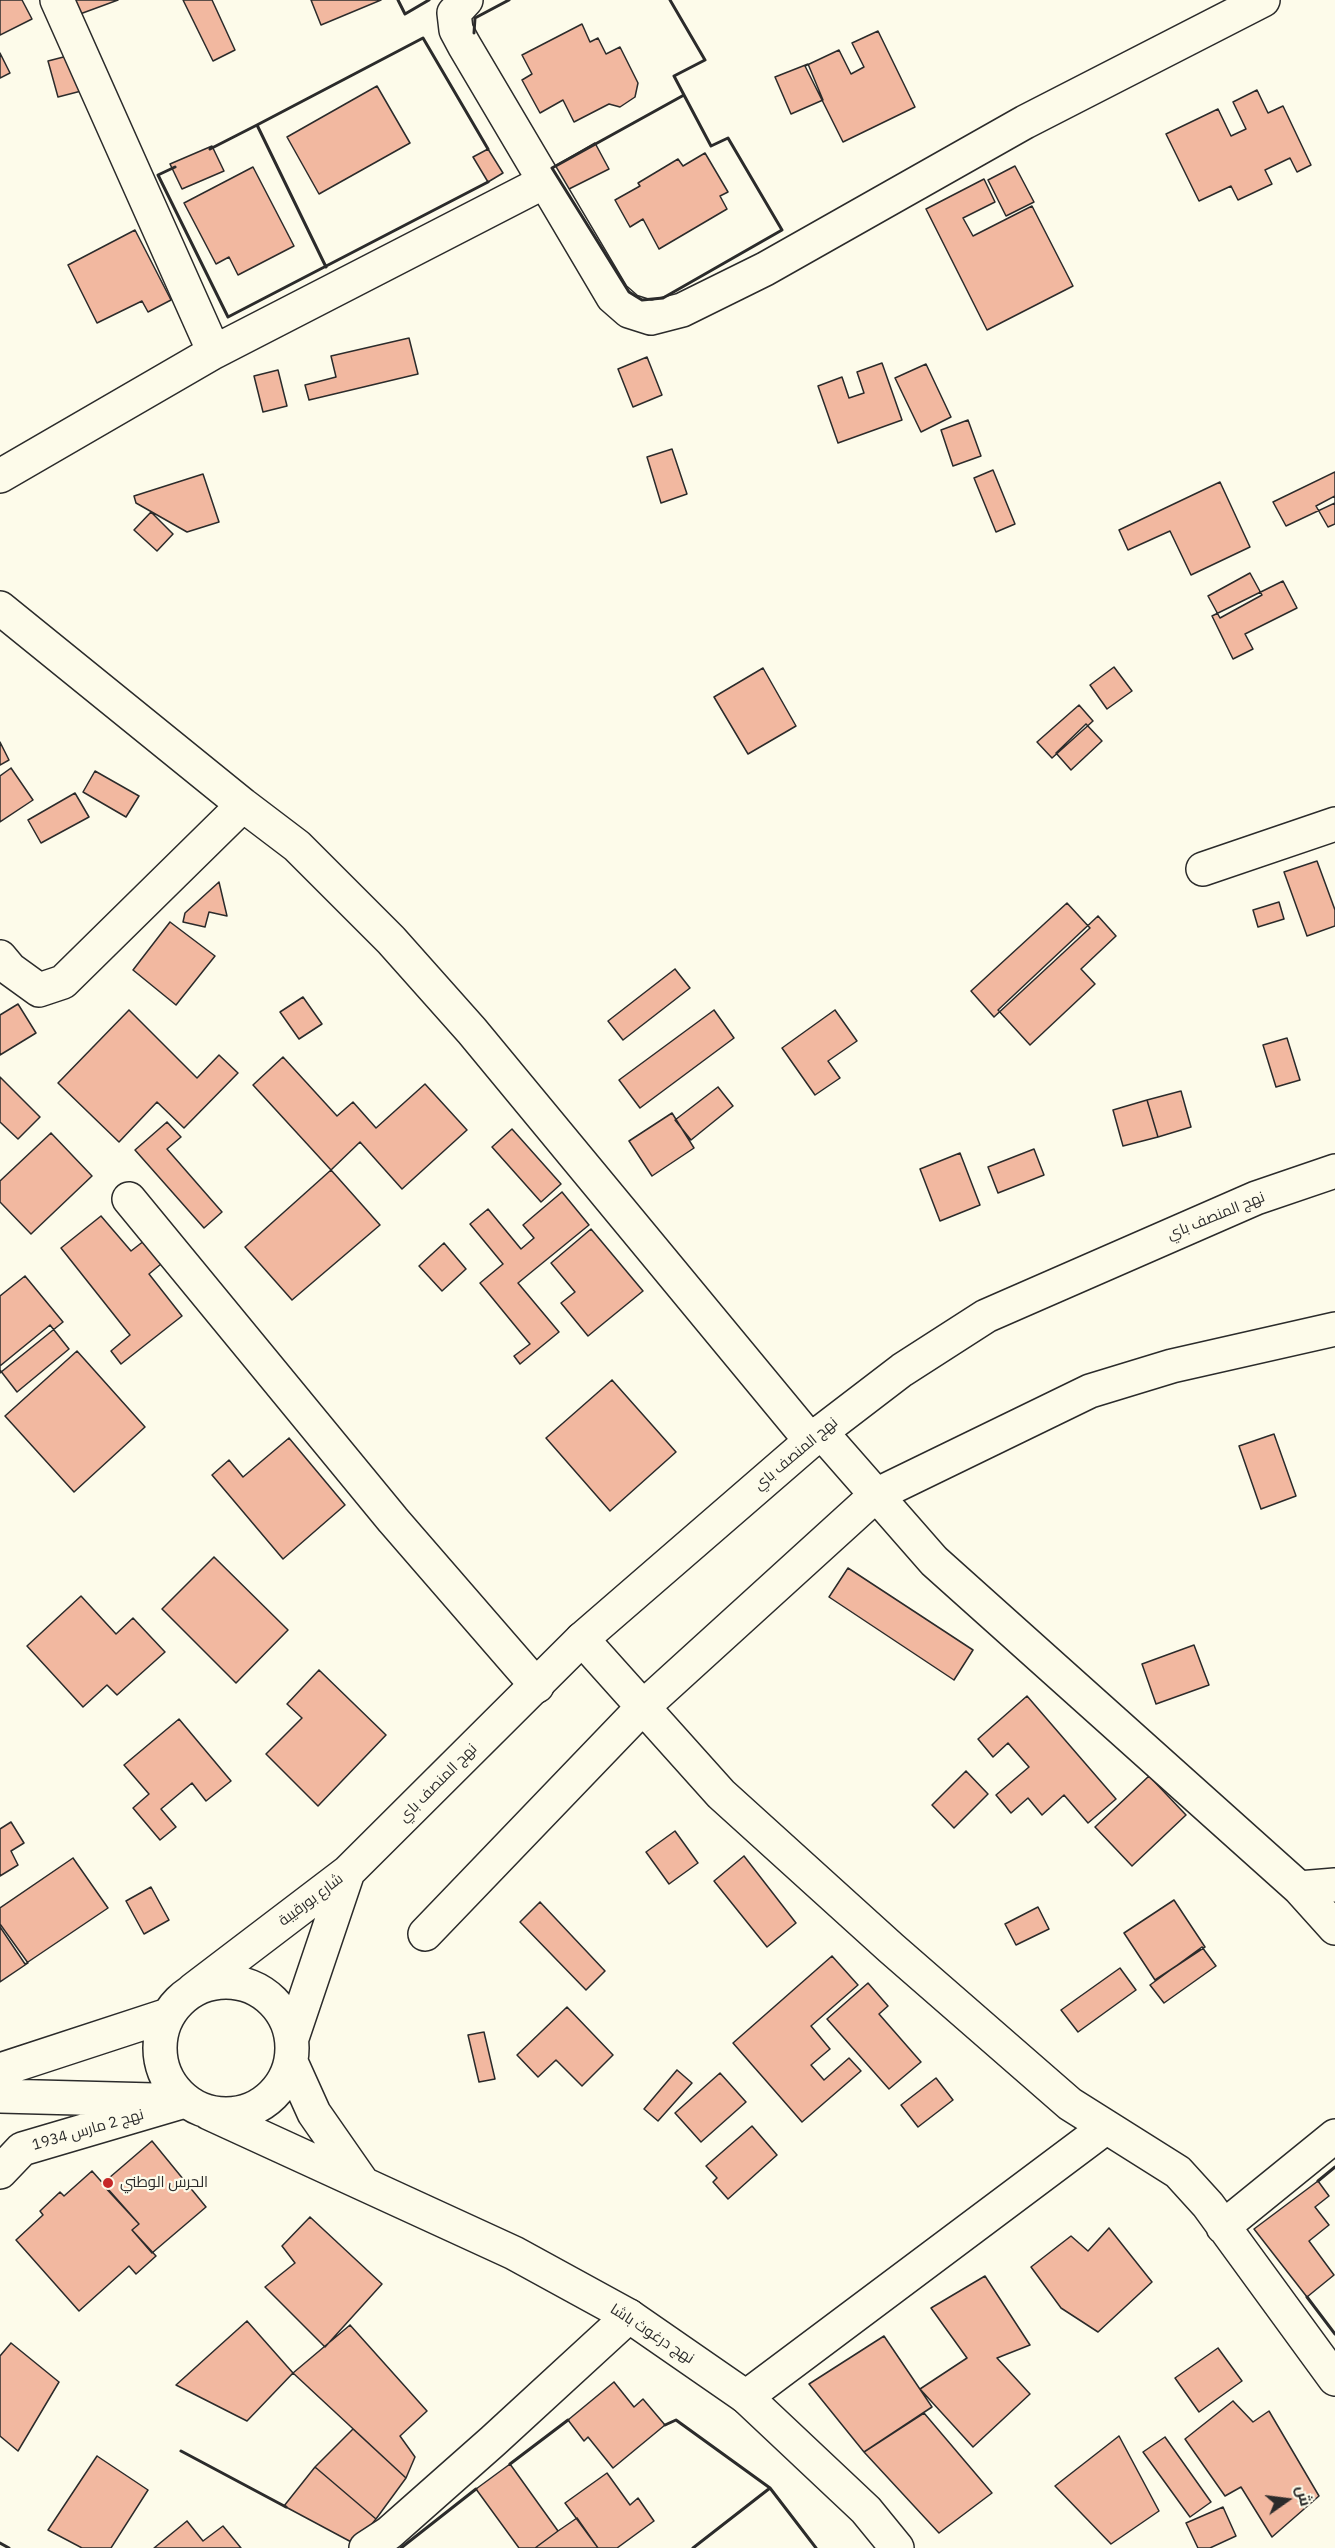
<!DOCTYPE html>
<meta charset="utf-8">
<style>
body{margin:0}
#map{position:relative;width:1335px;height:2548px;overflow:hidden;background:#fdfbea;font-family:"IBM Plex Sans",Cairo,sans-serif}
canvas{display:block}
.north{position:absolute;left:1257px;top:2470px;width:60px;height:60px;-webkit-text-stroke:4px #fdfbea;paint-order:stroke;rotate:76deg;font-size:16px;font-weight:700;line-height:24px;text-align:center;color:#2b2b2b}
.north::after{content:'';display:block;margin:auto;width:21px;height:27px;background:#2b2b2b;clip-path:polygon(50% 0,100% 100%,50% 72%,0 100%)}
</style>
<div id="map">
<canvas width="1335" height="2548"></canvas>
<div class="north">ش</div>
</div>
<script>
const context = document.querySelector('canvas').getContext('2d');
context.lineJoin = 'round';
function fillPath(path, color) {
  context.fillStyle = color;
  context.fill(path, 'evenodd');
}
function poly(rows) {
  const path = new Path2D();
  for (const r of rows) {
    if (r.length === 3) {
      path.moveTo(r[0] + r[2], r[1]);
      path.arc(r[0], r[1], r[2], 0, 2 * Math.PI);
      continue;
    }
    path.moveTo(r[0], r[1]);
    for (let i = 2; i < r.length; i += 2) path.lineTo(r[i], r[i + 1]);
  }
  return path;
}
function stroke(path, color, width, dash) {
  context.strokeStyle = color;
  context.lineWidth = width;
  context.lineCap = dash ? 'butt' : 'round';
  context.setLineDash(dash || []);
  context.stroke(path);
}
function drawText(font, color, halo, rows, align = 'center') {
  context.font = font + ' "IBM Plex Sans",Cairo,sans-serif';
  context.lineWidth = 4.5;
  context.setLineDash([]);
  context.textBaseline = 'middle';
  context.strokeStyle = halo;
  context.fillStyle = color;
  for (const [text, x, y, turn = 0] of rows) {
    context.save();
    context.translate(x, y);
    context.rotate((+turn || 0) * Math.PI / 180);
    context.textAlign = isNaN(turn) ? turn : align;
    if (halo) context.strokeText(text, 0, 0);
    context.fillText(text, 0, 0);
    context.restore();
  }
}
const building = poly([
 [0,0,22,0,32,19,0,35,0,0],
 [75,0,118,0,80,14,75,0],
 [183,0,212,0,235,50,213,61,183,0],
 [311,0,381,0,321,25,311,0],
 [582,24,590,42,598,38,606,54,620,47,638,83,635,97,620,107,609,104,574,122,563,100,540,113,522,80,532,74,522,55,582,24],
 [878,31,915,107,843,142,805,66,839,50,851,74,864,67,852,43,878,31],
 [0,53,10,73,0,78,0,53],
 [79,53,89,89,58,97,48,61,79,53],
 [808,64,823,100,791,114,775,77,808,64],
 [377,86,410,143,319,194,287,137,377,86],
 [1257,90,1268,113,1283,106,1311,165,1297,172,1290,158,1265,170,1272,184,1238,200,1231,186,1199,201,1166,134,1218,109,1231,136,1246,129,1233,102,1257,90],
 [595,143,609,169,567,190,552,168,595,143],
 [212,146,224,171,182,189,170,164,212,146],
 [488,149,503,173,488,182,473,157,488,149],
 [705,153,728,192,720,196,727,209,659,249,643,219,630,227,615,200,640,186,638,183,678,159,683,166,705,153],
 [1015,166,1034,202,1006,216,988,180,1015,166],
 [253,167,294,246,238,275,229,257,216,264,184,203,253,167],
 [984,179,995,202,963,218,973,236,1032,206,1073,286,987,330,926,209,984,179],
 [135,230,171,300,148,312,142,301,97,323,68,265,135,230],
 [409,338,418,374,309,400,305,385,336,377,331,356,409,338],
 [647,357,662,395,633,407,618,369,647,357],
 [882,363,902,420,838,443,818,386,842,377,849,398,864,393,857,372,882,363],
 [926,364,951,417,921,432,895,378,926,364],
 [278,370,287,406,263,412,254,376,278,370],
 [968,420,981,456,953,466,941,430,968,420],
 [672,449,687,494,661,503,647,457,672,449],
 [993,470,1015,524,996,532,974,478,993,470],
 [1335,472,1335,503,1286,526,1273,502,1335,472],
 [203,474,219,522,187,532,136,503,134,496,203,474],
 [1220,482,1250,547,1191,575,1170,531,1128,550,1119,530,1220,482],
 [1335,496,1335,524,1328,527,1316,506,1335,496],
 [151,512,173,534,157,551,134,530,151,512],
 [1250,573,1262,595,1220,618,1208,596,1250,573],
 [1283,581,1297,608,1245,634,1253,649,1233,659,1212,616,1283,581],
 [1114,667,1132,691,1107,709,1090,685,1114,667],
 [763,668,796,726,748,754,714,697,763,668],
 [1079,705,1093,721,1052,758,1037,742,1079,705],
 [1086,724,1102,741,1071,770,1056,753,1086,724],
 [0,742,9,760,0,765,0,742],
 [11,768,33,800,0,822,0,776,11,768],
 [95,771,139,796,126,817,83,792,95,771],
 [75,793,89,817,41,843,28,820,75,793],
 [1317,861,1335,910,1335,926,1307,936,1284,872,1317,861],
 [219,882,227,916,209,912,205,927,183,922,185,913,219,882],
 [1279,902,1284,919,1258,927,1253,910,1279,902],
 [1067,903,1090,928,994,1017,971,991,1067,903],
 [1098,916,1116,936,1081,969,1095,984,1030,1045,998,1010,1098,916],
 [170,922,215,956,176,1005,133,970,170,922],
 [675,969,690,988,623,1040,608,1021,675,969],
 [303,997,322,1024,299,1039,280,1012,303,997],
 [18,1004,36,1033,0,1055,0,1015,18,1004],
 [129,1010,197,1078,219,1055,238,1073,184,1128,157,1102,119,1142,58,1083,129,1010],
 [714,1010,734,1038,640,1108,619,1080,714,1010],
 [835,1010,857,1041,828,1061,840,1078,815,1095,782,1048,835,1010],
 [1287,1038,1300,1080,1276,1087,1263,1045,1287,1038],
 [283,1057,337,1116,353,1102,376,1128,425,1084,467,1130,402,1189,360,1142,331,1170,253,1085,283,1057],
 [0,1077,40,1117,18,1139,0,1122,0,1077],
 [718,1087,733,1106,691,1140,675,1120,718,1087],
 [1181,1091,1191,1127,1158,1137,1147,1100,1181,1091],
 [1147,1100,1158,1137,1123,1146,1113,1110,1147,1100],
 [672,1113,694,1148,652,1176,629,1141,672,1113],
 [167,1122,181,1137,167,1149,222,1212,204,1228,135,1150,167,1122],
 [512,1129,561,1184,541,1202,492,1147,512,1129],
 [51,1133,92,1176,31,1234,0,1202,0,1181,51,1133],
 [1034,1149,1044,1175,998,1193,988,1167,1034,1149],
 [960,1153,980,1205,940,1221,920,1169,960,1153],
 [331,1170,380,1225,292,1300,245,1247,331,1170],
 [562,1192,589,1225,518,1283,559,1332,520,1364,514,1356,530,1344,480,1283,503,1264,470,1224,488,1209,521,1249,534,1238,523,1225,562,1192],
 [101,1216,131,1251,149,1237,167,1259,149,1274,182,1316,121,1364,111,1351,130,1335,61,1248,101,1216],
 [591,1229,643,1291,588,1336,561,1303,575,1292,551,1263,591,1229],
 [444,1243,466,1269,442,1291,419,1266,444,1243],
 [25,1276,63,1322,0,1373,0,1296,25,1276],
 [50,1325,69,1349,17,1392,0,1370,0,1366,50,1325],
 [77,1351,145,1427,74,1492,5,1416,77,1351],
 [612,1380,676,1452,610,1511,546,1438,612,1380],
 [1274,1434,1296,1496,1261,1509,1239,1446,1274,1434],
 [289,1438,345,1505,283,1559,212,1475,229,1460,243,1477,289,1438],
 [214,1557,288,1630,236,1683,162,1609,214,1557],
 [848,1568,973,1650,954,1680,829,1597,848,1568],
 [81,1596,116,1634,133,1618,165,1652,117,1695,107,1685,83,1707,27,1646,81,1596],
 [1194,1645,1209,1685,1156,1704,1142,1664,1194,1645],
 [319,1670,386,1735,318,1806,266,1754,302,1718,287,1704,319,1670],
 [1027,1696,1116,1799,1088,1823,1064,1795,1042,1815,1028,1798,1011,1813,996,1795,1029,1767,1008,1743,993,1757,978,1739,1027,1696],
 [179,1719,231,1781,206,1801,192,1783,161,1809,176,1827,160,1840,133,1808,149,1794,124,1765,179,1719],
 [966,1771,988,1794,954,1828,932,1805,966,1771],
 [1149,1776,1186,1815,1132,1866,1095,1827,1149,1776],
 [11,1822,24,1843,11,1851,18,1865,0,1876,0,1829,11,1822],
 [675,1831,698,1863,669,1884,646,1852,675,1831],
 [744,1856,796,1923,767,1947,714,1881,744,1856],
 [73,1858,108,1908,25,1964,0,1927,0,1908,73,1858],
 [151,1887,169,1920,144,1934,126,1901,151,1887],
 [1174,1900,1205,1947,1155,1980,1124,1933,1174,1900],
 [540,1902,605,1971,586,1990,520,1922,540,1902],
 [1038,1907,1049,1929,1016,1945,1005,1924,1038,1907],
 [0,1924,28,1963,0,1982,0,1924],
 [1202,1947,1216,1966,1164,2003,1150,1985,1202,1947],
 [832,1956,858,1985,811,2026,830,2049,811,2065,824,2080,849,2058,861,2071,802,2122,733,2043,832,1956],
 [1120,1968,1136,1990,1078,2032,1061,2010,1120,1968],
 [868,1983,888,2006,879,2014,921,2062,889,2089,827,2019,868,1983],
 [567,2007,613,2055,582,2086,556,2060,538,2077,517,2055,567,2007],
 [484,2032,495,2079,479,2082,468,2035,484,2032],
 [677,2070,692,2083,658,2121,644,2109,677,2070],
 [720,2073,746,2102,701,2142,675,2113,720,2073],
 [936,2078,953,2100,918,2127,901,2105,936,2078],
 [752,2126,777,2155,728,2199,713,2182,717,2178,706,2166,752,2126],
 [152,2141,206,2207,152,2253,132,2230,139,2224,102,2184,152,2141],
 [92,2171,139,2224,132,2230,156,2256,136,2274,129,2266,79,2311,16,2240,43,2215,40,2211,60,2192,64,2196,92,2171],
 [1318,2181,1329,2196,1315,2207,1329,2225,1309,2241,1334,2275,1307,2297,1254,2229,1318,2181],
 [310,2217,382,2284,325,2347,265,2287,295,2263,282,2246,310,2217],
 [1109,2228,1152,2282,1098,2332,1061,2308,1031,2267,1071,2236,1088,2251,1109,2228],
 [985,2276,1030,2345,997,2358,1030,2394,973,2447,920,2389,967,2358,931,2308,985,2276],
 [247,2321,293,2373,247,2421,176,2385,247,2321],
 [350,2325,427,2411,400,2436,415,2457,406,2478,293,2373,350,2325],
 [884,2336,932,2407,864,2452,809,2384,884,2336],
 [11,2343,59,2382,18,2451,0,2436,0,2356,11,2343],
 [1218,2348,1242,2381,1199,2412,1175,2378,1218,2348],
 [614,2382,634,2407,643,2399,665,2425,613,2468,588,2437,584,2441,568,2420,614,2382],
 [1233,2401,1253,2422,1269,2411,1319,2496,1272,2537,1241,2487,1225,2496,1185,2439,1233,2401],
 [924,2413,992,2493,939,2533,864,2452,924,2413],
 [353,2429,406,2478,376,2519,315,2467,353,2429],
 [1119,2436,1159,2511,1111,2544,1055,2486,1119,2436],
 [1165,2437,1211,2502,1190,2517,1143,2452,1165,2437],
 [97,2456,148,2490,111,2548,82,2548,48,2530,97,2456],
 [510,2464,558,2531,535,2548,519,2548,476,2489,510,2464],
 [315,2467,376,2519,355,2544,284,2506,315,2467],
 [607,2473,630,2505,638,2498,654,2521,617,2548,598,2548,565,2503,607,2473],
 [1223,2507,1236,2536,1210,2548,1198,2548,1186,2523,1223,2507],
 [577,2518,598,2548,535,2548,558,2531,577,2518],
 [187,2521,203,2541,223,2526,241,2548,154,2548,187,2521]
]);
const street = poly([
 [57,0,214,352],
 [466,0,454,13,456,30,464,45,613,297,629,311,651,318,682,310,765,269,1025,122,1263,0],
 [0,476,214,352,544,182],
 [0,608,243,805,297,846,391,940,472,1031,811,1441],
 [1203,869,1335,824],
 [0,957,10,969,39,990,63,982,243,805],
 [129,1199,393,1520,537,1686],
 [821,1432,934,1561,1299,1888,1335,1928],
 [582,1639,721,1794,891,1948,1070,2104,1178,2172,1208,2205,1335,2379],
 [1299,1888,1335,1885],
 [425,1934,643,1707,876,1495,1090,1391,1172,1366,1335,1329],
 [1223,2227,1335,2136],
 [746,2397,1105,2128],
 [366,2548,389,2533,493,2441,629,2316]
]);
const secondary = poly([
 [226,2048,66],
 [193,1990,348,1872,582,1639,821,1432,902,1370,986,1316,1256,1198,1335,1171],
 [292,2038,348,1872],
 [291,2062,314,2113,362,2182],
 [0,2070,168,2015],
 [0,2096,154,2100],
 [209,2113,514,2253,629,2316,746,2397,866,2510,897,2548],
 [0,2172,22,2149,185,2101]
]);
const wall = poly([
 [398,0,405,14,429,0],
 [670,0,705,60,674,76,684,95],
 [474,33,475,18,509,0],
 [684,95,711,146,728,138,782,230,663,298,642,300,629,292,552,168,684,95],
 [257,125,423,38,488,149],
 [210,149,257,125,326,267],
 [175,167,158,175,228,317,488,182],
 [1318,2181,1335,2167],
 [1307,2297,1335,2334],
 [665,2425,676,2420,770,2488],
 [181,2451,286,2507],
 [510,2464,568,2420],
 [0,2543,9,2548],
 [401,2548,476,2489],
 [693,2548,770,2488,816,2548]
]);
const markers = [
 [108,2183,6,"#c62828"]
];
const streetNames = [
 ["نهج المنصف باي",1216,1216,-22],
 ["نهج المنصف باي",796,1454,-40],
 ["نهج المنصف باي",438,1783,-45],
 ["شارع بورقيبة",311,1900,-37],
 ["نهج 2 مارس 1934",88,2130,-16],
 ["نهج درغوث باشا",652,2334,33]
];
const poiNames = [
 ["الحرس الوطني",120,2183]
];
fillPath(building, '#f2b8a0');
stroke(building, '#2b2b2b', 1.5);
stroke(street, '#2b2b2b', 36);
stroke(secondary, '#2b2b2b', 36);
stroke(street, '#fdfbea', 33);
stroke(secondary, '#fdfbea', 33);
stroke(wall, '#2b2b2b', 3);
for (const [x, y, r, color] of markers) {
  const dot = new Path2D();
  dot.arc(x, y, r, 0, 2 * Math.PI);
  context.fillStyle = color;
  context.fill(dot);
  stroke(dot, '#fdfbea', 2);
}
drawText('15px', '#2b2b2b', '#fdfbea', streetNames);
drawText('15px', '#2b2b2b', '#fdfbea', poiNames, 'left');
</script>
